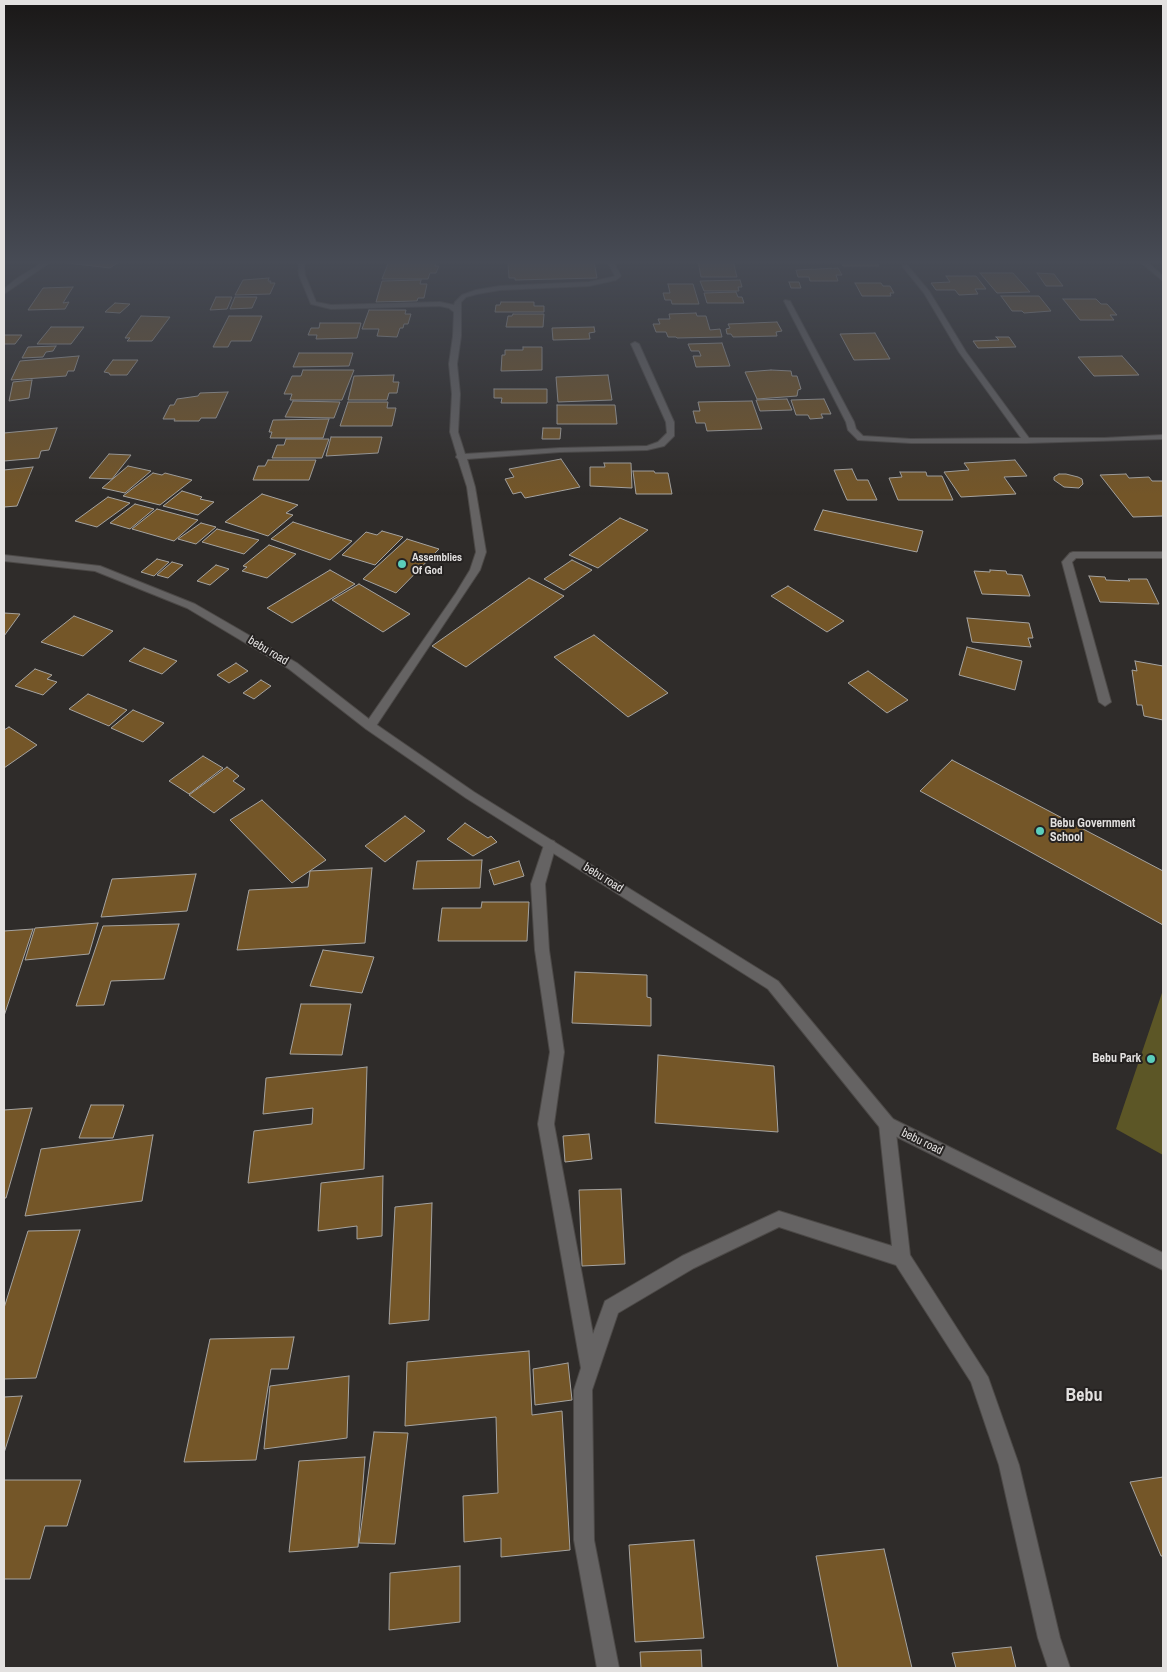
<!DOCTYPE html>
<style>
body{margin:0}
#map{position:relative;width:1167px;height:1672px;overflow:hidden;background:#2f2c2a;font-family:"Archivo Narrow",sans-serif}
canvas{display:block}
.frame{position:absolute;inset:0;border:5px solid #e3e1e0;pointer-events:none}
</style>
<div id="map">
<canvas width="1167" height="1672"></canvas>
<div class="frame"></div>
</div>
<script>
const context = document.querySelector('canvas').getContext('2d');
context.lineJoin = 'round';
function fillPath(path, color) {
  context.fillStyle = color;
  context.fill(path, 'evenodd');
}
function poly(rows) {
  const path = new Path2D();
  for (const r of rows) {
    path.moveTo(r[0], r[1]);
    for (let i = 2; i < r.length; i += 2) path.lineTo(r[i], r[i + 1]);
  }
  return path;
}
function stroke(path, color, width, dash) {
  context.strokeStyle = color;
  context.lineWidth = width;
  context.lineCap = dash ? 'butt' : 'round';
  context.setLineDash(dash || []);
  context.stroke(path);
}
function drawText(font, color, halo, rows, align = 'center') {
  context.font = font + ' "Archivo Narrow",sans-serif';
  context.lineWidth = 4;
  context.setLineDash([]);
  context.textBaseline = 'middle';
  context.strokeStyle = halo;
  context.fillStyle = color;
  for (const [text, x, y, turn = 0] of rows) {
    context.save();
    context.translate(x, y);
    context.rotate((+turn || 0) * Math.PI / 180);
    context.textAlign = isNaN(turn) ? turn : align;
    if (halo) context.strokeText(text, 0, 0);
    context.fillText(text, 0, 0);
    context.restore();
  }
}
const green = poly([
 [1163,990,1163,1155,1116,1129]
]);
const building = poly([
 [70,261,120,261,110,268,67,263,70,261],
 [389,261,436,261,435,266,439,266,436,273,430,273,428,279,382,279,389,261],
 [514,261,594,261,597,278,515,280,515,278,509,278,508,263,514,263,514,261],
 [698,261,733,261,737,277,701,277,698,261],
 [840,261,872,261,876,262,879,266,843,266,840,261],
 [838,268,842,275,836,275,838,281,810,281,809,277,798,277,796,270,838,268],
 [980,273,1013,273,1030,292,997,293,980,273],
 [1037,273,1054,274,1063,286,1046,286,1037,273],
 [946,276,976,276,986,289,975,289,978,294,959,295,955,290,936,290,931,283,950,282,946,276],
 [269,278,268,281,271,281,270,283,275,283,270,294,235,295,243,280,269,278],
 [421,280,420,284,427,284,424,298,418,298,417,301,376,302,382,281,421,280],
 [740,280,742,287,738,287,739,291,704,291,700,281,740,280],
 [789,282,799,282,801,288,791,288,789,282],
 [855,283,881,283,883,286,890,286,894,293,890,293,891,296,862,296,855,283],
 [668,284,693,284,699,304,672,304,671,300,665,300,663,293,670,293,668,284],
 [73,287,63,303,69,302,65,309,28,310,43,288,73,287],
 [736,292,738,297,742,297,744,303,707,303,704,293,736,292],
 [1001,296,1039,296,1051,311,1024,313,1022,311,1012,311,1001,296],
 [216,297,232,297,227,309,210,310,216,297],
 [235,297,257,297,252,308,230,309,235,297],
 [1063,299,1096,299,1101,304,1107,304,1117,315,1110,315,1114,320,1080,320,1063,299],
 [501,302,534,302,534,306,544,306,544,312,495,312,496,305,500,305,501,302],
 [115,303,130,304,120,313,105,312,115,303],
 [369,310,406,310,405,314,411,314,408,324,404,324,403,328,400,328,397,337,377,336,379,329,362,329,369,310],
 [696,313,697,316,706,316,710,330,720,329,722,337,677,338,676,337,668,337,666,332,656,332,653,324,660,324,658,319,670,319,669,314,696,313],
 [513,314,544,314,543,327,506,327,508,316,512,316,513,314],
 [141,316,170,317,152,341,127,341,130,338,125,338,141,316],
 [229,316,262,316,251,341,231,341,228,347,213,347,229,316],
 [777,322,782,331,776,332,777,336,733,337,731,334,727,334,726,329,730,328,728,324,777,322],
 [320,323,361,323,357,338,316,339,317,335,308,335,311,328,319,328,320,323],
 [51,327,84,327,71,344,37,344,51,327],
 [594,327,595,332,589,333,590,339,553,340,552,328,594,327],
 [875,333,890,359,854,360,840,334,875,333],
 [4,335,22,335,15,344,4,344,4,335],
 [996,337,1009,337,1016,347,978,348,973,341,999,340,996,337],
 [722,343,730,366,696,367,693,356,701,356,699,351,691,351,688,344,722,343],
 [56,346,53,351,46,352,43,357,22,358,28,347,56,346],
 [523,347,542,347,542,370,501,371,502,355,505,355,505,350,523,350,523,347],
 [299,353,353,353,349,366,293,367,299,353],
 [79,356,74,371,68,371,66,376,11,380,20,361,79,356],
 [1122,356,1139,375,1094,376,1078,357,1122,356],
 [113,360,138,360,127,375,110,375,109,373,104,372,113,360],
 [303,370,354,370,342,400,290,400,292,394,284,394,292,376,301,376,303,370],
 [771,370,791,371,792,376,797,376,801,389,798,390,797,396,757,399,745,372,771,370],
 [394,375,393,382,399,382,397,393,389,393,387,400,348,400,354,376,394,375],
 [608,375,612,400,558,402,556,377,608,375],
 [32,380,29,398,9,401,13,382,32,380],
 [494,389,547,389,547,403,501,403,502,398,494,398,494,389],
 [228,392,216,418,201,418,199,421,174,421,175,419,163,419,170,405,174,405,177,399,198,396,200,393,228,392],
 [787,399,792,410,760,411,756,400,787,399],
 [824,399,831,414,821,414,823,418,810,419,808,415,796,415,791,400,824,399],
 [293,401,340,402,334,418,285,417,293,401],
 [752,401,762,429,707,431,705,423,696,423,693,411,700,411,698,402,752,401],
 [348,402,388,402,387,408,396,408,392,426,340,426,348,402],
 [557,405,615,405,617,424,557,424,557,405],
 [329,419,323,438,270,438,272,432,269,432,273,420,329,419],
 [57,428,49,450,41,451,39,458,4,461,4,433,57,428],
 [543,428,561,428,560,439,542,439,543,428],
 [331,437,382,437,378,453,326,456,331,437],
 [286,439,329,439,322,458,272,458,277,445,284,445,286,439],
 [109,454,131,455,112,479,89,478,109,454],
 [561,459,580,487,525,498,521,492,513,494,505,479,514,477,509,469,561,459],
 [268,460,316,460,309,480,253,480,258,466,265,466,268,460],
 [1015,460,1027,476,1004,477,1016,494,961,497,944,472,969,470,964,463,1015,460],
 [604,463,631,463,632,488,590,486,590,467,605,467,604,463],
 [128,466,151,471,125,493,102,488,128,466],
 [33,467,17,506,4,507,4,470,33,467],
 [852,469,857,480,868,480,877,500,847,500,834,470,852,469],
 [633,471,654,471,655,473,668,473,672,494,636,494,633,471],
 [900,472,926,472,927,476,942,476,953,500,898,500,889,478,902,477,900,472],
 [153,473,162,475,165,473,192,480,160,505,123,496,153,473],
 [1059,474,1066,474,1078,477,1082,479,1083,484,1079,488,1064,487,1054,480,1054,477,1059,474],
 [1126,474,1129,478,1149,477,1152,481,1163,481,1163,516,1133,517,1100,475,1126,474],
 [182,491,202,497,200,499,214,502,198,515,163,506,182,491],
 [262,494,298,505,286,513,293,515,268,536,225,522,262,494],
 [108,497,130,503,97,527,75,521,108,497],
 [135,504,154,509,130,529,110,523,135,504],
 [157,509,198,520,174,541,132,529,157,509],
 [823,510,923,531,917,552,814,530,823,510],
 [620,518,648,530,598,568,569,555,620,518],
 [293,522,352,541,330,560,271,539,293,522],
 [201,523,216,527,196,544,178,539,201,523],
 [217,529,259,540,244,554,202,542,217,529],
 [382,531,403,537,375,565,342,555,366,532,377,535,382,531],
 [407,539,439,549,396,593,363,579,407,539],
 [269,545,296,554,267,578,242,571,247,567,243,566,269,545],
 [157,559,169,562,154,576,141,572,157,559],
 [572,560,592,570,564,590,544,579,572,560],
 [172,562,183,565,168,578,157,575,172,562],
 [216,565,229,569,210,585,197,581,216,565],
 [330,570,355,584,292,623,267,608,330,570],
 [990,570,1006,571,1007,574,1022,575,1030,596,982,594,974,571,990,572,990,570],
 [1089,576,1105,577,1106,580,1130,581,1128,579,1147,579,1159,604,1100,602,1089,576],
 [529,578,564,596,466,667,432,646,529,578],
 [359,584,410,614,383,632,332,600,359,584],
 [788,586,844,621,827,632,771,596,788,586],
 [4,613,20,614,4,636,4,613],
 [74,616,113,631,83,656,41,642,74,616],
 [967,618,1029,623,1033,638,1028,638,1031,647,972,642,967,618],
 [594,635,668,693,628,717,554,657,594,635],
 [967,647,1022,661,1015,690,959,675,967,647],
 [144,648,177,661,162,674,129,661,144,648],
 [1135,661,1163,666,1163,720,1144,716,1142,705,1137,705,1132,670,1137,671,1135,661],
 [236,663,248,671,229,683,217,675,236,663],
 [35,669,52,675,47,679,57,682,43,695,15,686,35,669],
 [868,671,908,700,887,713,848,683,868,671],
 [261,680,271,686,254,699,243,693,261,680],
 [88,694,127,710,109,726,69,709,88,694],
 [133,710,164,723,143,742,111,728,133,710],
 [9,727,37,745,4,768,4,730,9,727],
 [203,756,223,768,189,794,169,781,203,756],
 [952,760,1163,871,1163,925,920,791,952,760],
 [227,767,239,776,233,781,245,789,214,813,189,795,227,767],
 [262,800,326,860,292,883,230,820,262,800],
 [405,816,425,831,385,862,365,846,405,816],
 [465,823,488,838,491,836,497,842,473,856,447,839,465,823],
 [482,860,480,888,413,889,417,861,482,860],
 [519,861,524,876,494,885,489,870,519,861],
 [372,868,365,943,237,950,249,890,308,887,310,871,372,868],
 [196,874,187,911,101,917,112,879,196,874],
 [482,902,529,902,527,941,438,941,442,908,481,908,482,902],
 [98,923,89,954,25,960,35,928,98,923],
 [179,924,164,979,111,981,104,1005,76,1006,103,926,179,924],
 [33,929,4,1016,4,931,33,929],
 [323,950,374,957,362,993,310,986,323,950],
 [575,972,647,975,647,997,651,998,651,1026,572,1023,575,972],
 [301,1004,351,1004,342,1055,290,1054,301,1004],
 [658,1055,774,1066,778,1132,655,1123,658,1055],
 [367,1067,364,1169,248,1183,254,1131,312,1124,313,1108,263,1114,266,1078,367,1067],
 [91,1105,124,1105,113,1138,79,1138,91,1105],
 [32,1108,6,1198,4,1198,4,1110,32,1108],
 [589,1134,592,1159,565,1162,563,1136,589,1134],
 [153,1135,142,1201,25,1216,41,1149,153,1135],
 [383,1176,382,1236,357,1239,357,1226,318,1231,321,1183,383,1176],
 [621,1189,625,1264,582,1266,579,1190,621,1189],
 [432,1203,429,1320,389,1324,395,1207,432,1203],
 [80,1230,36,1378,4,1379,4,1308,28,1231,80,1230],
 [294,1337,288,1369,271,1369,256,1460,184,1462,210,1339,294,1337],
 [529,1351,532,1415,562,1411,570,1550,501,1557,501,1538,464,1542,463,1496,498,1493,496,1417,405,1426,407,1362,529,1351],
 [568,1363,572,1400,535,1405,533,1369,568,1363],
 [349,1376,347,1438,264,1449,270,1386,349,1376],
 [22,1396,4,1453,4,1397,22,1396],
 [374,1432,408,1433,395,1544,359,1543,374,1432],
 [365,1457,358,1547,289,1552,299,1461,365,1457],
 [1163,1477,1163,1556,1161,1556,1130,1482,1163,1477],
 [4,1480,81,1480,67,1526,45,1526,30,1579,4,1579,4,1480],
 [694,1540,704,1638,635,1642,629,1545,694,1540],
 [884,1549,912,1668,838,1668,816,1556,884,1549],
 [460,1566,460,1622,389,1630,390,1573,460,1566],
 [1011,1647,1016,1668,956,1668,952,1653,1011,1647],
 [701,1650,702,1668,641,1668,640,1652,701,1650]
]);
const minor = poly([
 [45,261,52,261,4,294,4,289,16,279,45,261],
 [298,261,304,261,305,275,316,302,331,305,440,302,454,305,455,302,462,295,476,290,500,286,589,282,612,277,615,276,607,261,613,261,621,276,616,280,589,286,500,290,477,294,466,297,461,302,461,336,457,364,460,394,458,432,465,454,560,448,647,446,658,442,667,433,666,422,631,344,635,342,639,344,674,422,674,436,664,446,647,450,560,452,467,459,475,487,486,552,480,570,374,729,370,730,364,726,366,723,456,593,470,570,476,552,467,487,458,459,456,457,457,455,450,432,452,394,449,364,453,336,454,312,449,308,440,306,331,309,311,304,299,275,298,261],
 [903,265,907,265,929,291,966,352,1029,438,1104,438,1163,435,1163,439,1027,443,911,443,858,440,848,430,846,422,784,301,785,300,790,301,854,422,856,429,863,436,911,439,1021,438,959,352,924,293,903,267,903,265],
 [1073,552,1163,552,1163,558,1076,558,1072,562,1111,702,1105,706,1099,702,1062,562,1070,553,1073,552],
 [550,840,554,841,556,845,545,884,549,950,564,1052,554,1124,593,1334,605,1301,682,1256,779,1211,892,1246,879,1124,881,1119,887,1116,893,1119,895,1124,910,1255,988,1377,1019,1465,1060,1638,1070,1668,1048,1668,1038,1638,999,1465,971,1382,896,1265,779,1227,694,1268,618,1313,592,1390,594,1540,619,1668,597,1668,574,1540,574,1390,581,1368,538,1124,550,1052,535,950,531,884,544,845,546,841,550,840]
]);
const tertiary = poly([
 [1139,261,1146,261,1163,276,1163,281,1139,261],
 [4,555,100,566,195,604,297,663,374,723,474,792,778,981,893,1119,1163,1253,1163,1270,881,1129,768,989,466,798,366,729,289,669,187,608,95,571,4,561,4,555]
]);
const markers = [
 [402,564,5,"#5bcebc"],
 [1040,831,5,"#5bcebc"],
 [1151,1059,5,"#5bcebc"]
];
const farPoinames = [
 ["Assemblies",412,558],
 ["Of God",412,571]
];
const streetNames = [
 ["bebu road",268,651,31],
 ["bebu road",603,878,32],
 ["bebu road",922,1142,26]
];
const poiNames = [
 ["Bebu Government",1050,824],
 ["School",1050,838],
 ["Bebu Park",1141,1059,"right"]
];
const nearQuarternames = [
 ["Bebu",1084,1396]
];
fillPath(green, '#5c5626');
fillPath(building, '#745628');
stroke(building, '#a5a3a0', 1);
stroke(minor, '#4c4947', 2);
stroke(tertiary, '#4c4947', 2);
fillPath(minor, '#656363');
fillPath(tertiary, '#656363');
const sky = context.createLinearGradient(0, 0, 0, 495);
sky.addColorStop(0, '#1a1817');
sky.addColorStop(0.53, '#474b55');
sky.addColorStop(1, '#474b5500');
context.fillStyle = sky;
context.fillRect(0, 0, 1167, 495);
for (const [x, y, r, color] of markers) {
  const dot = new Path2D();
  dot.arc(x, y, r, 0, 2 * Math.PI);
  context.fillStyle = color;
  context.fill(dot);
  stroke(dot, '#252221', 2);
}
drawText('bold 11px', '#e3e1e0', '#252221', farPoinames, 'left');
drawText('12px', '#e3e1e0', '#252221', streetNames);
drawText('bold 12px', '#e3e1e0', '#252221', poiNames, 'left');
drawText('bold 18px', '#e3e1e0', '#252221', nearQuarternames);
</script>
